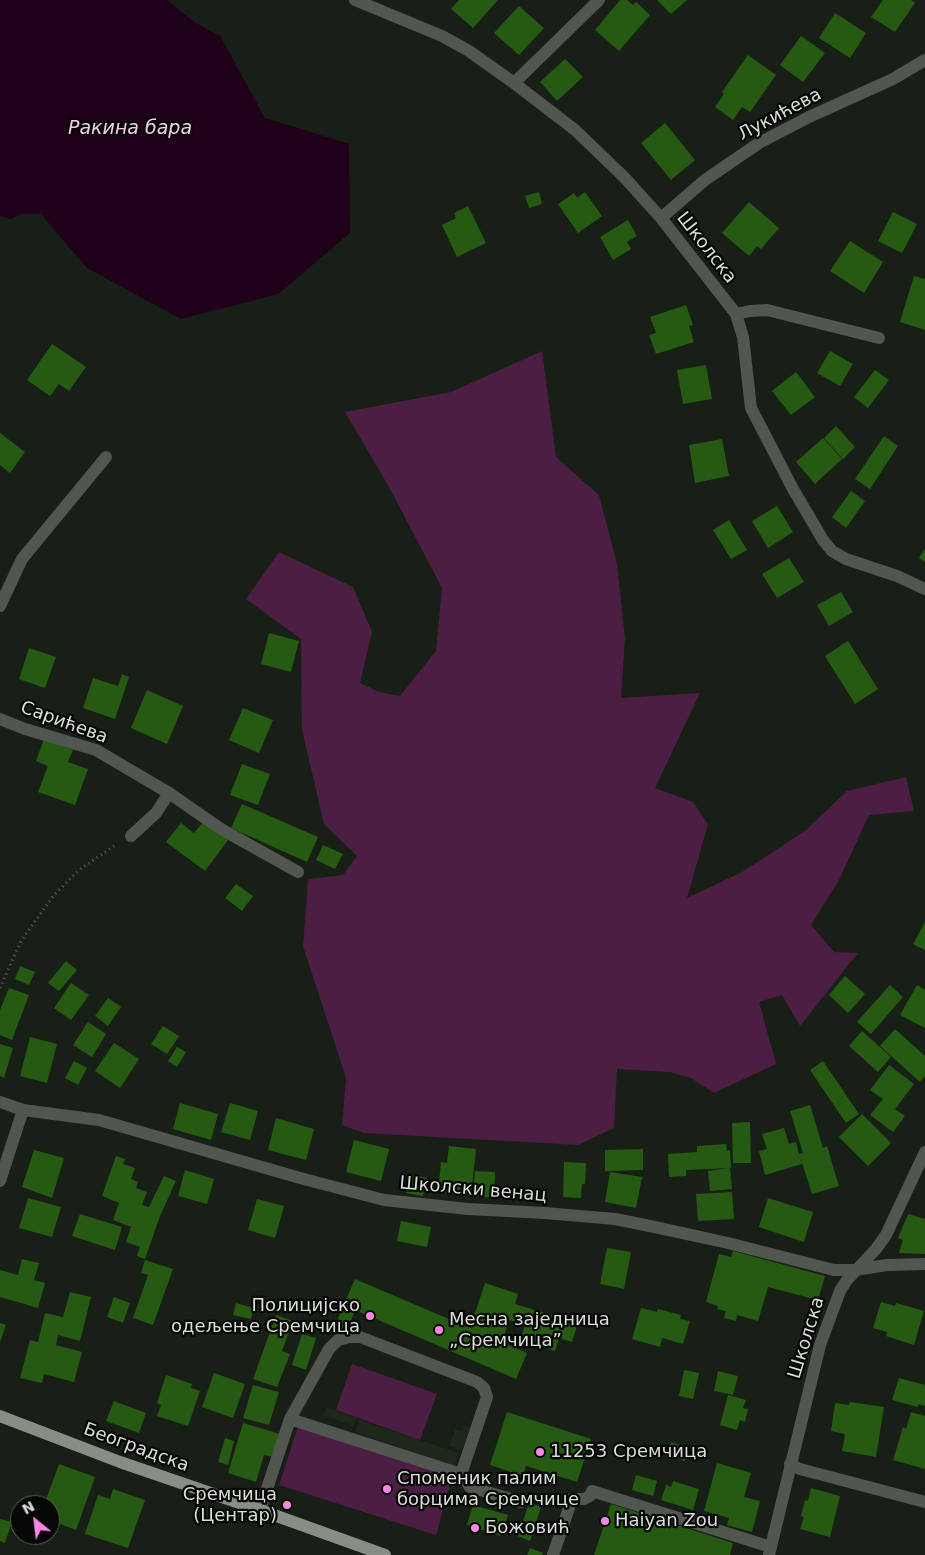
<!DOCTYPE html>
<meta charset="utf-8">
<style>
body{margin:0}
#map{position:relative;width:925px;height:1555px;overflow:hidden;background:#181f16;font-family:"DejaVu Sans",sans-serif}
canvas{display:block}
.north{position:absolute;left:10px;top:1495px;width:50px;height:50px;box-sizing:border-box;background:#060805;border:1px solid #5a5e59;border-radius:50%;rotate:331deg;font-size:14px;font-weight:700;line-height:20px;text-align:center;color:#d9ded8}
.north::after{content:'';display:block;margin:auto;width:18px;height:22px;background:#fc86e4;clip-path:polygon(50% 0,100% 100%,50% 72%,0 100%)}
</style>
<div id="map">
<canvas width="925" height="1555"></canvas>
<div class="north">N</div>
</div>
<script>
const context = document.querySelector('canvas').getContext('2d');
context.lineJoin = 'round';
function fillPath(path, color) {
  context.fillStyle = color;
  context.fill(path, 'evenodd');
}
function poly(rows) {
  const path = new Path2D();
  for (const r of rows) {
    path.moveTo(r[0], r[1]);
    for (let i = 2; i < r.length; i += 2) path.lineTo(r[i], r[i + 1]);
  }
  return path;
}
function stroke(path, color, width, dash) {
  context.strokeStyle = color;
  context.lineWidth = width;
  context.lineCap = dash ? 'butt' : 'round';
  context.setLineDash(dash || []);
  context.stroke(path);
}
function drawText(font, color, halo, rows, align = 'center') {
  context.font = font + ' "DejaVu Sans",sans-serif';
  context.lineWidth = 4.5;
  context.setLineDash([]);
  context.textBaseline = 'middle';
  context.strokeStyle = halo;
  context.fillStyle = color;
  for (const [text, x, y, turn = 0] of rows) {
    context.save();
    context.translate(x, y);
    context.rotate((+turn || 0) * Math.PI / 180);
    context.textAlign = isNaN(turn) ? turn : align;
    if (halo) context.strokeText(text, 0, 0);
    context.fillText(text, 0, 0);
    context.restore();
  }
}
const built = poly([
 [326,1407,356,1418,354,1426,323,1415],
 [359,1420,459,1453,455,1466,355,1432],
 [463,1426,470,1428,462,1450,450,1446,455,1429,461,1431]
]);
const green = poly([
 [542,351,556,457,599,495,617,564,625,638,621,698,700,693,655,788,693,802,708,824,687,898,742,872,805,831,847,791,906,777,914,811,869,815,839,880,811,925,834,952,858,953,800,1026,782,995,759,1002,776,1064,714,1093,691,1078,670,1072,617,1069,614,1128,578,1145,364,1133,342,1125,346,1078,303,946,308,879,343,875,357,856,324,824,302,730,301,639,246,599,279,552,353,587,372,632,360,683,379,692,400,696,436,651,442,588,389,487,345,412,451,392],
 [352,1364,437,1394,420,1440,336,1410],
 [298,1426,441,1474,450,1485,436,1535,279,1485]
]);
const water = poly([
 [0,0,167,0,194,22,220,36,265,118,349,144,350,233,278,294,181,319,87,268,41,214,21,214,11,219,0,216]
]);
const building = poly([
 [459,0,498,0,473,28,451,9],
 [620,0,627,0,633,5,636,2,650,15,619,51,595,30],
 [657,0,687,0,671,14],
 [883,0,911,0,915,3,895,32,871,17],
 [519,6,544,28,519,55,494,33],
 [835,13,866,33,850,58,819,38],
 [801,36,825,53,803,82,780,65],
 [748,55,776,75,750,112,742,107,733,120,715,107,724,94,722,92],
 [565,59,583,77,557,101,540,82],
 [665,123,695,160,671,180,641,143],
 [539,192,542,204,529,208,525,196],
 [585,192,602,216,578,233,558,204,574,193,577,198],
 [749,202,779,228,761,249,757,246,749,256,722,233],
 [468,206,486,243,457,257,442,225,456,218,454,213],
 [893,212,917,224,902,253,878,241],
 [628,220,637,236,627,242,631,249,613,260,600,237],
 [850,241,883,262,864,293,830,271],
 [914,276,925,279,925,330,900,322],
 [686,305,693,325,689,326,694,342,656,354,649,335,656,333,650,317],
 [52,344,86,367,69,391,59,384,50,396,27,380],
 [830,351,853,364,840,386,817,373],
 [706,365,712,399,683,404,677,370],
 [875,370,889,380,868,408,854,397],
 [796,372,815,397,791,415,772,391],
 [836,426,855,447,843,459,824,438],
 [0,433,25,452,10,473,0,465],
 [884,436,898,446,870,489,855,479],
 [823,438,842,459,815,484,796,462],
 [722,439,729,476,695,483,689,445],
 [851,491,865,501,846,528,832,517],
 [777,506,793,532,768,548,752,521],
 [729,520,747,550,731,559,713,530],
 [925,549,925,562,919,558],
 [789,558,804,582,777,598,762,574],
 [841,592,853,612,829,626,817,605],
 [269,633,299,641,291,672,261,664],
 [848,641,878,689,855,704,825,656],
 [29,648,56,657,45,688,19,679],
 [122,674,129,677,115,719,83,708,93,678,118,686],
 [147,690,183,706,167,744,131,728],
 [243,708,273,720,259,753,229,740],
 [44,739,73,750,68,762,88,769,75,805,38,792,48,766,36,761],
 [242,764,270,774,258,805,230,795],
 [242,804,318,837,307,862,231,828],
 [203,822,228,840,205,871,166,842,181,823,194,833],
 [323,845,343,854,335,869,316,860],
 [236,884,253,896,242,911,225,898],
 [925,922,925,950,913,944],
 [66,961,77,970,59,991,48,983],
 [20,966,35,972,29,985,15,979],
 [845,976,865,994,848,1013,829,995],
 [71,983,89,995,71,1020,54,1008],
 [890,985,903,997,871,1034,857,1022],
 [917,985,925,990,925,1028,900,1015],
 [9,988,29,995,12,1040,0,1035,0,1010],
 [108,998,121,1007,108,1026,95,1016],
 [88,1022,106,1034,92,1057,73,1045],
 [163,1026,179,1036,167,1054,151,1044],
 [895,1029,925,1056,925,1076,920,1082,880,1046],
 [862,1031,891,1057,878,1072,849,1046],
 [30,1037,57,1044,47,1083,20,1076],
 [114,1043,139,1059,120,1088,95,1071],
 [0,1044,13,1048,4,1078,0,1076],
 [177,1047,186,1052,177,1067,168,1061],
 [74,1061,87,1068,78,1085,65,1078],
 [823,1061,859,1114,846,1123,810,1070],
 [889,1065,914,1084,895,1109,905,1116,893,1132,870,1115,883,1099,870,1090],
 [180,1103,218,1114,211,1140,173,1129],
 [230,1103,258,1111,250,1140,221,1132],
 [810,1105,823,1148,827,1146,839,1186,812,1194,800,1156,802,1164,765,1175,759,1151,767,1149,762,1134,784,1128,789,1144,796,1142,799,1154,803,1153,790,1111],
 [862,1114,891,1143,868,1166,839,1137],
 [276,1118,314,1129,306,1160,268,1150],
 [750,1122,751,1163,733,1163,732,1123],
 [354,1140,389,1149,381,1181,346,1172],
 [726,1144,727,1151,730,1150,731,1168,686,1170,686,1176,669,1177,668,1154,697,1152,697,1146],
 [449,1146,476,1149,471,1196,438,1193,441,1162,447,1163],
 [643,1149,643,1170,605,1171,605,1150],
 [34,1150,64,1158,52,1198,22,1187],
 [116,1156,125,1159,123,1164,135,1168,131,1179,138,1182,136,1188,147,1192,142,1205,149,1207,164,1176,176,1181,160,1216,145,1259,137,1256,140,1247,126,1242,131,1227,113,1220,119,1203,102,1196],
 [564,1162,586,1163,585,1184,582,1184,581,1198,563,1197],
 [730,1168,732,1189,710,1191,708,1171],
 [185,1170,214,1179,207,1204,178,1196],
 [475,1171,495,1172,494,1198,473,1196],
 [610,1172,642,1177,636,1208,605,1202],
 [410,1174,427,1178,423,1196,406,1193],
 [732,1192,734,1219,698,1221,696,1194],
 [28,1198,61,1207,52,1237,19,1228],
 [768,1198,813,1212,804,1242,759,1227],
 [257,1199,284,1206,275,1238,248,1230],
 [80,1214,122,1227,115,1250,72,1236],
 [908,1214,925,1219,925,1254,899,1253,903,1240,898,1238],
 [401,1221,431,1227,427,1247,397,1241],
 [607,1248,631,1252,624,1289,600,1284],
 [733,1251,825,1276,818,1300,768,1287,758,1321,737,1315,736,1321,724,1318,726,1311,717,1309,718,1306,706,1302,719,1254,731,1257],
 [22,1259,39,1263,34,1280,45,1283,38,1308,0,1297,0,1270,18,1275],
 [145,1260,173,1269,153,1325,133,1318,148,1275,141,1273],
 [355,1279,470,1328,485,1283,518,1294,515,1304,578,1323,572,1342,559,1338,555,1351,520,1340,525,1325,509,1320,502,1342,527,1353,516,1379,355,1310,346,1333,334,1328],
 [70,1292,91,1297,80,1341,58,1335,56,1345,82,1352,74,1382,44,1374,42,1383,20,1378,30,1340,38,1342,45,1313,63,1317],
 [114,1297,130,1303,123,1323,107,1317],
 [881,1302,895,1306,896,1303,924,1311,914,1345,886,1336,887,1332,873,1328],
 [236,1303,254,1308,251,1319,233,1315],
 [641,1308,657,1312,658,1309,681,1315,680,1319,690,1321,683,1344,662,1338,660,1347,632,1339],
 [276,1315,293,1321,282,1351,290,1354,277,1387,253,1379],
 [0,1323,6,1325,0,1342],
 [302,1334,316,1338,306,1370,292,1365],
 [684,1370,699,1373,693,1399,679,1396],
 [718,1371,738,1376,733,1395,714,1391],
 [214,1373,245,1384,233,1418,202,1407],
 [166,1375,192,1384,191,1388,200,1391,188,1426,157,1416,161,1405,157,1403],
 [899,1378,925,1385,925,1406,918,1404,918,1407,892,1400],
 [253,1385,279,1392,269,1425,243,1418],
 [728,1395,746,1400,743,1408,748,1409,745,1422,740,1420,737,1430,720,1425],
 [114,1401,146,1413,139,1433,106,1421],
 [850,1402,884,1407,876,1457,842,1451,845,1434,831,1431,835,1403,849,1405],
 [507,1412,591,1439,577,1482,526,1466,523,1476,490,1465],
 [911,1412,925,1416,925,1469,893,1460,903,1427,906,1429],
 [243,1423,280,1434,273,1457,264,1455,256,1482,228,1473],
 [225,1438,234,1441,228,1465,218,1462],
 [671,1442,689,1448,685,1461,667,1455],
 [717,1463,751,1473,744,1497,760,1501,752,1532,727,1525,729,1518,704,1511],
 [59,1464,95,1477,76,1530,50,1520,50,1505,44,1505],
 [636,1475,657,1481,653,1496,632,1490],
 [673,1481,699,1489,693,1510,661,1500,666,1485,671,1487],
 [811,1488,840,1496,830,1537,800,1529,804,1517,801,1516,805,1500,808,1501],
 [113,1489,145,1500,128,1548,85,1534,98,1495,110,1499],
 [529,1503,541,1507,530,1541,518,1536],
 [611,1504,733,1543,730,1555,594,1555],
 [473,1505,508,1515,501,1536,467,1525],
 [0,1519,12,1522,5,1543,0,1541],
 [530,1548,543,1553,542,1555,527,1555]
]);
const path = poly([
 [0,988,21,941,54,895,79,870,117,844]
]);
const minor = poly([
 [355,0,442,36,469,51,514,83,575,130,624,177,661,218,736,314,743,337,751,408,793,489,823,540,832,551,846,559,897,576,925,589],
 [514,83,599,0],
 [661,218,705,180,759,143,809,117,893,79,925,60],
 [736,314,750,311,767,310,879,338],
 [0,606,22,559,106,457],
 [0,719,25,729,96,750,169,793,221,829,298,872],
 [131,836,156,813,169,793],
 [0,1102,23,1110],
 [0,1181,23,1110,99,1120,300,1178,384,1200,468,1209,545,1213,615,1219,650,1226,728,1243,834,1270,855,1270,887,1265,925,1264],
 [290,1419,461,1474],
 [790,1464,800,1469,925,1502],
 [260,1510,290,1419,329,1349,338,1340,350,1337,360,1337,477,1382,484,1388,487,1397,461,1474,470,1487,521,1502],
 [553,1555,572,1499,584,1499,590,1496,592,1491,771,1547],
 [769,1555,820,1345,840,1291,847,1280,876,1249,886,1235,925,1152]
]);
const major = poly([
 [0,1416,120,1462,260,1510,385,1555]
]);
const markers = [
 [370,1316,5,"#fc86e4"],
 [439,1330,5,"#fc86e4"],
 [540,1452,5,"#fc86e4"],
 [387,1489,5,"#fc86e4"],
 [287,1505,5,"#fc86e4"],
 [605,1521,5,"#fc86e4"],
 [475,1528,5,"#fc86e4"]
];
const streetNames = [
 ["Лукићева",780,115,-28],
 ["Школска",706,248,52],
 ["Сарићева",64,723,20],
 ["Школски венац",473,1190,5],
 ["Школска",807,1338,-73],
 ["Београдска",136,1448,20]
];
const poiNames = [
 ["Полицијско",360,1306,"right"],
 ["одељење Сремчица",360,1327,"right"],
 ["Месна заједница",449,1320],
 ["„Сремчица”",449,1341],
 ["11253 Сремчица",550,1452],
 ["Споменик палим",397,1479],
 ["борцима Сремчице",397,1500],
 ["Сремчица",277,1495,"right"],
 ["(Центар)",277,1516,"right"],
 ["Haiyan Zou",615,1521],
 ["Божовић",485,1528]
];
const waterNames = [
 ["Ракина бара",130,129]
];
fillPath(built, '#1d281a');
fillPath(green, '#4c1e44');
fillPath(water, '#1f011a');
fillPath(building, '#265a12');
stroke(path, '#5a6159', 3, [1, 4]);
stroke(minor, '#525651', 12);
stroke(major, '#878f85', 12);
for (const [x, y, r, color] of markers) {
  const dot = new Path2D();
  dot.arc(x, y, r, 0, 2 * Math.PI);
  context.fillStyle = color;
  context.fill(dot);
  stroke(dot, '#060805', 2);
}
drawText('18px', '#d9ded8', '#060805', streetNames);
drawText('18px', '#d9ded8', '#060805', poiNames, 'left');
drawText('italic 19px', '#f4cce9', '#060805', waterNames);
</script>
